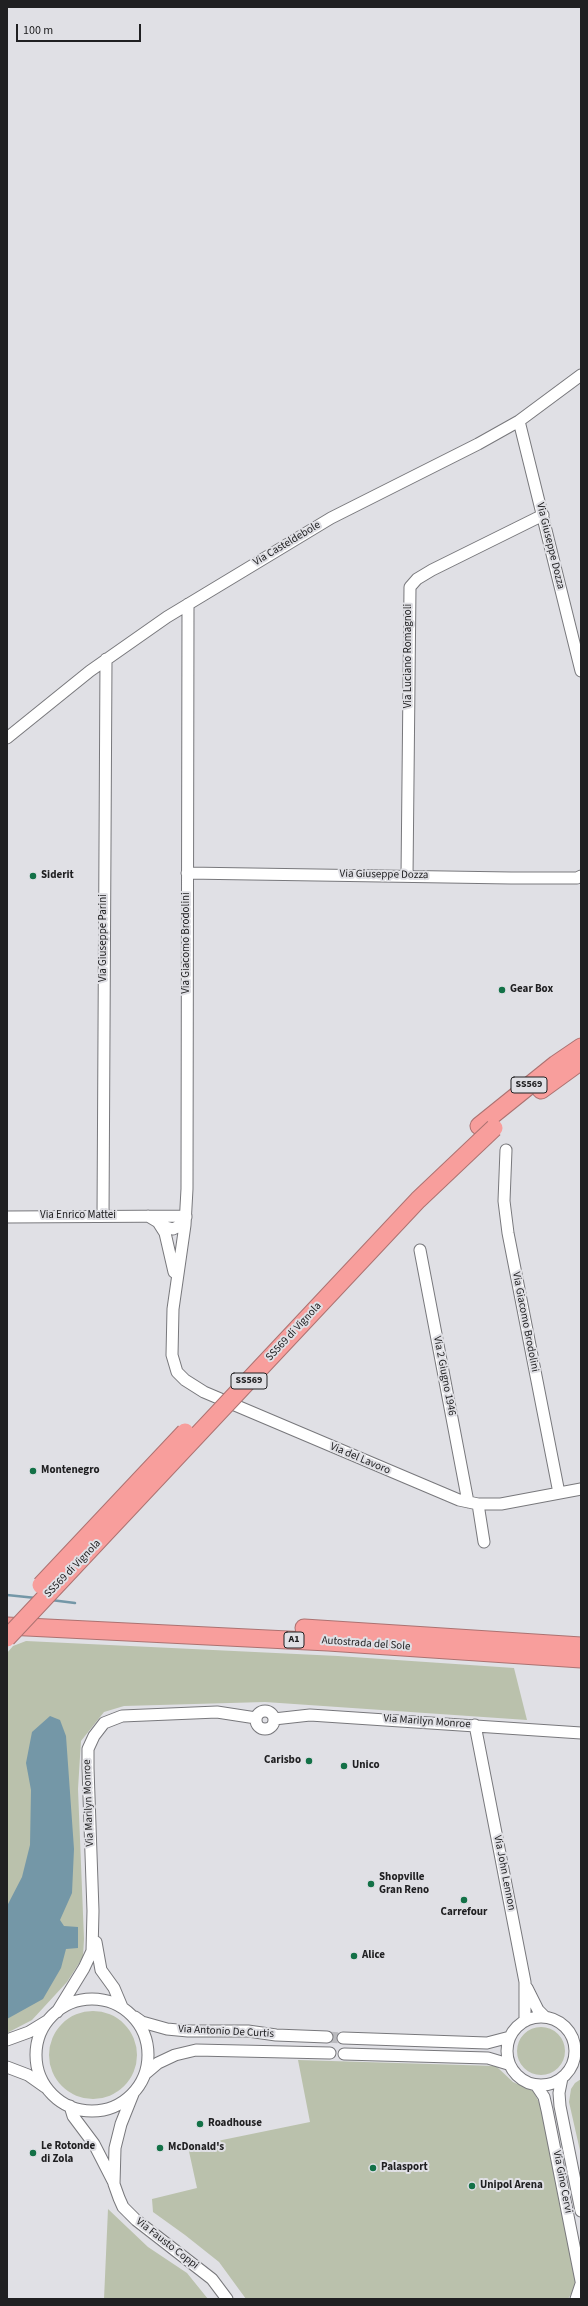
<!DOCTYPE html>
<style>
body{margin:0}
#map{position:relative;width:588px;height:2306px;overflow:hidden;background:#e0e0e5;font-family:"Source Sans 3",sans-serif}
canvas{display:block}
.frame{position:absolute;inset:0;border:8px solid #202022;pointer-events:none}
.scale{position:absolute;left:16px;top:24px;width:125px;height:18px;box-sizing:border-box;border:2px solid #202022;border-top:0;padding-left:5px;font-size:12px;line-height:14px;white-space:nowrap;color:#202022;-webkit-text-stroke:3px #e0e0e5;paint-order:stroke}
</style>
<div id="map">
<canvas width="588" height="2306"></canvas>
<div class="frame"></div>
<div class="scale">100 m</div>
</div>
<script>
const context = document.querySelector('canvas').getContext('2d');
context.lineJoin = 'round';
function fillPath(path, color) {
  context.fillStyle = color;
  context.fill(path, 'evenodd');
}
function poly(rows) {
  const path = new Path2D();
  for (const r of rows) {
    if (r.length === 3) {
      path.moveTo(r[0] + r[2], r[1]);
      path.arc(r[0], r[1], r[2], 0, 2 * Math.PI);
      continue;
    }
    path.moveTo(r[0], r[1]);
    for (let i = 2; i < r.length; i += 2) path.lineTo(r[i], r[i + 1]);
  }
  return path;
}
function stroke(path, color, width, dash) {
  context.strokeStyle = color;
  context.lineWidth = width;
  context.lineCap = dash ? 'butt' : 'round';
  context.setLineDash(dash || []);
  context.stroke(path);
}
function drawText(font, color, halo, rows, align = 'center') {
  context.font = font + ' "Source Sans 3",sans-serif';
  context.lineWidth = 4;
  context.setLineDash([]);
  context.textBaseline = 'middle';
  context.strokeStyle = halo;
  context.fillStyle = color;
  for (const [text, x, y, turn = 0] of rows) {
    context.save();
    context.translate(x, y);
    context.rotate((+turn || 0) * Math.PI / 180);
    context.textAlign = isNaN(turn) ? turn : align;
    if (halo) context.strokeText(text, 0, 0);
    context.fillText(text, 0, 0);
    context.restore();
  }
}
const green = poly([
 [26,1641,338,1656,514,1668,527,1720,265,1702,124,1706,104,1712,81,1741,78,1789,84,1939,83,1957,67,1982,32,2020,7,2033,7,1653,13,1646],
 [93,2055,44],
 [541,2051,24],
 [298,2060,496,2066,513,2082,533,2091,540,2104,575,2276,575,2288,568,2299,246,2299,219,2262,185,2235,153,2212,152,2199,197,2188,188,2147,310,2122],
 [581,2079,581,2155,569,2102,571,2089,575,2083],
 [108,2209,148,2247,187,2273,208,2299,104,2299]
]);
const water = poly([
 [50,1716,60,1720,66,1736,74,1849,72,1893,60,1920,64,1926,78,1927,78,1948,66,1949,61,1968,43,1999,7,2019,7,1906,22,1877,30,1845,31,1790,26,1763,32,1732]
]);
const stream = poly([
 [7,1595,36,1598],
 [51,1600,75,1603]
]);
const minorTunnel = poly([
 [327,2037,343,2038]
]);
const minor = poly([
 [519,421,581,671],
 [188,604,187,1189,185,1225,173,1309,172,1355,177,1372,185,1380,204,1392,459,1500,478,1504,501,1504,581,1489],
 [7,738,90,671,167,617,331,518,478,444,519,421,581,375],
 [187,873,511,878,577,878,581,876],
 [407,876,410,587,417,579,432,570,543,515],
 [506,1150,504,1201,508,1233,559,1493],
 [103,1216,106,659],
 [148,1216,158,1222,165,1233,174,1272],
 [7,1217,186,1216],
 [158,1222,166,1227,173,1229,181,1225,186,1217],
 [420,1250,468,1502],
 [478,1504,484,1542],
 [265,1720,9],
 [274,1719,310,1715,581,1733],
 [475,1725,525,1982,525,2021],
 [96,1942,101,1970,114,1988,122,2007],
 [527,1988,538,2010,545,2017],
 [92,2055,56],
 [57,2012,84,1968,92,1951,93,1911,88,1768,88,1749,94,1736,104,1723,122,1716,217,1712,256,1718],
 [135,2017,142,2022,167,2029,188,2031,248,2031,276,2035,327,2037],
 [541,2051,34],
 [343,2038,487,2043,510,2037],
 [7,2040,29,2032,47,2021],
 [344,2054,488,2058,508,2064],
 [7,2067,28,2075,45,2087],
 [145,2074,158,2063,175,2055,196,2050,330,2053],
 [562,2078,559,2093,560,2106,581,2211],
 [536,2085,544,2097,547,2110,581,2281],
 [133,2094,121,2124,115,2148,114,2184,119,2198,123,2207,136,2220,212,2279,227,2299],
 [70,2106,73,2116,94,2144,114,2183],
 [576,2299,581,2284]
]);
const highway = poly([
 [541,1090,581,1061],
 [479,1126,556,1064,581,1047],
 [7,1626,328,1642,581,1659],
 [304,1628,581,1646]
]);
const highwayBridge = poly([
 [41,1585,185,1432],
 [7,1638,418,1200,494,1128]
]);
const markers = [
 [33,876,4,"#137147"],
 [502,990,4,"#137147"],
 [33,1471,4,"#137147"],
 [309,1761,4,"#137147"],
 [344,1766,4,"#137147"],
 [371,1884,4,"#137147"],
 [464,1900,4,"#137147"],
 [354,1956,4,"#137147"],
 [200,2124,4,"#137147"],
 [160,2148,4,"#137147"],
 [33,2153,4,"#137147"],
 [373,2168,4,"#137147"],
 [472,2186,4,"#137147"]
];
const shields = [
 [529,1085,36],
 [249,1381,36],
 [294,1640,20]
];
const shieldNames = [
 ["SS569",529,1085],
 ["SS569",249,1381],
 ["A1",294,1640]
];
const streetNames = [
 ["Via Casteldebole",287,544,-31],
 ["Via Giuseppe Dozza",550,546,76],
 ["Via Luciano Romagnoli",409,656,-90],
 ["Via Giuseppe Dozza",384,875,1],
 ["Via Giuseppe Parini",104,938,-90],
 ["Via Giacomo Brodolini",187,943,-90],
 ["Via Enrico Mattei",78,1216],
 ["Via Giacomo Brodolini",525,1322,79],
 ["SS569 di Vignola",294,1332,-47],
 ["Via 2 Giugno 1946",444,1376,79],
 ["Via del Lavoro",360,1459,23],
 ["SS569 di Vignola",73,1569,-46],
 ["Autostrada del Sole",366,1644,4],
 ["Via Marilyn Monroe",427,1722,4],
 ["Via Marilyn Monroe",89,1803,-92],
 ["Via John Lennon",504,1873,79],
 ["Via Antonio De Curtis",226,2032,3],
 ["Via Gino Cervi",562,2182,79],
 ["Via Fausto Coppi",167,2244,38]
];
const poiNames = [
 ["Siderit",41,876],
 ["Gear Box",510,990],
 ["Montenegro",41,1471],
 ["Carisbo",301,1761,"right"],
 ["Unico",352,1766],
 ["Shopville",379,1878],
 ["Gran Reno",379,1891],
 ["Carrefour",464,1913,"center"],
 ["Alice",362,1956],
 ["Roadhouse",208,2124],
 ["Le Rotonde",41,2147],
 ["di Zola",41,2160],
 ["McDonald's",168,2148],
 ["Palasport",381,2168],
 ["Unipol Arena",480,2186]
];
fillPath(green, '#bac1ac');
fillPath(water, '#7497a7');
stroke(stream, '#7497a7', 2.5);
stroke(minorTunnel, '#bababe', 11, [11, 5.5]);
stroke(minor, '#78787c', 13);
stroke(highway, '#ac7271', 19);
stroke(minor, '#fff', 11);
stroke(highway, '#f89e9c', 17);
stroke(highwayBridge, '#ac7271', 19, []);
stroke(highwayBridge, '#f89e9c', 17);
for (const [x, y, r, color] of markers) {
  const dot = new Path2D();
  dot.arc(x, y, r, 0, 2 * Math.PI);
  context.fillStyle = color;
  context.fill(dot);
  stroke(dot, '#e0e0e5', 1.5);
}
for (const [x, y, w] of shields) {
  const box = new Path2D();
  box.roundRect(x - w / 2, y - 8, w, 16, 3);
  context.fillStyle = '#e0e0e5';
  context.fill(box);
  stroke(box, '#202022', 1);
}
drawText('bold 10px', '#202022', null, shieldNames);
drawText('11px', '#202022', '#e0e0e5', streetNames);
drawText('bold 11px', '#202022', '#e0e0e5', poiNames, 'left');
</script>
